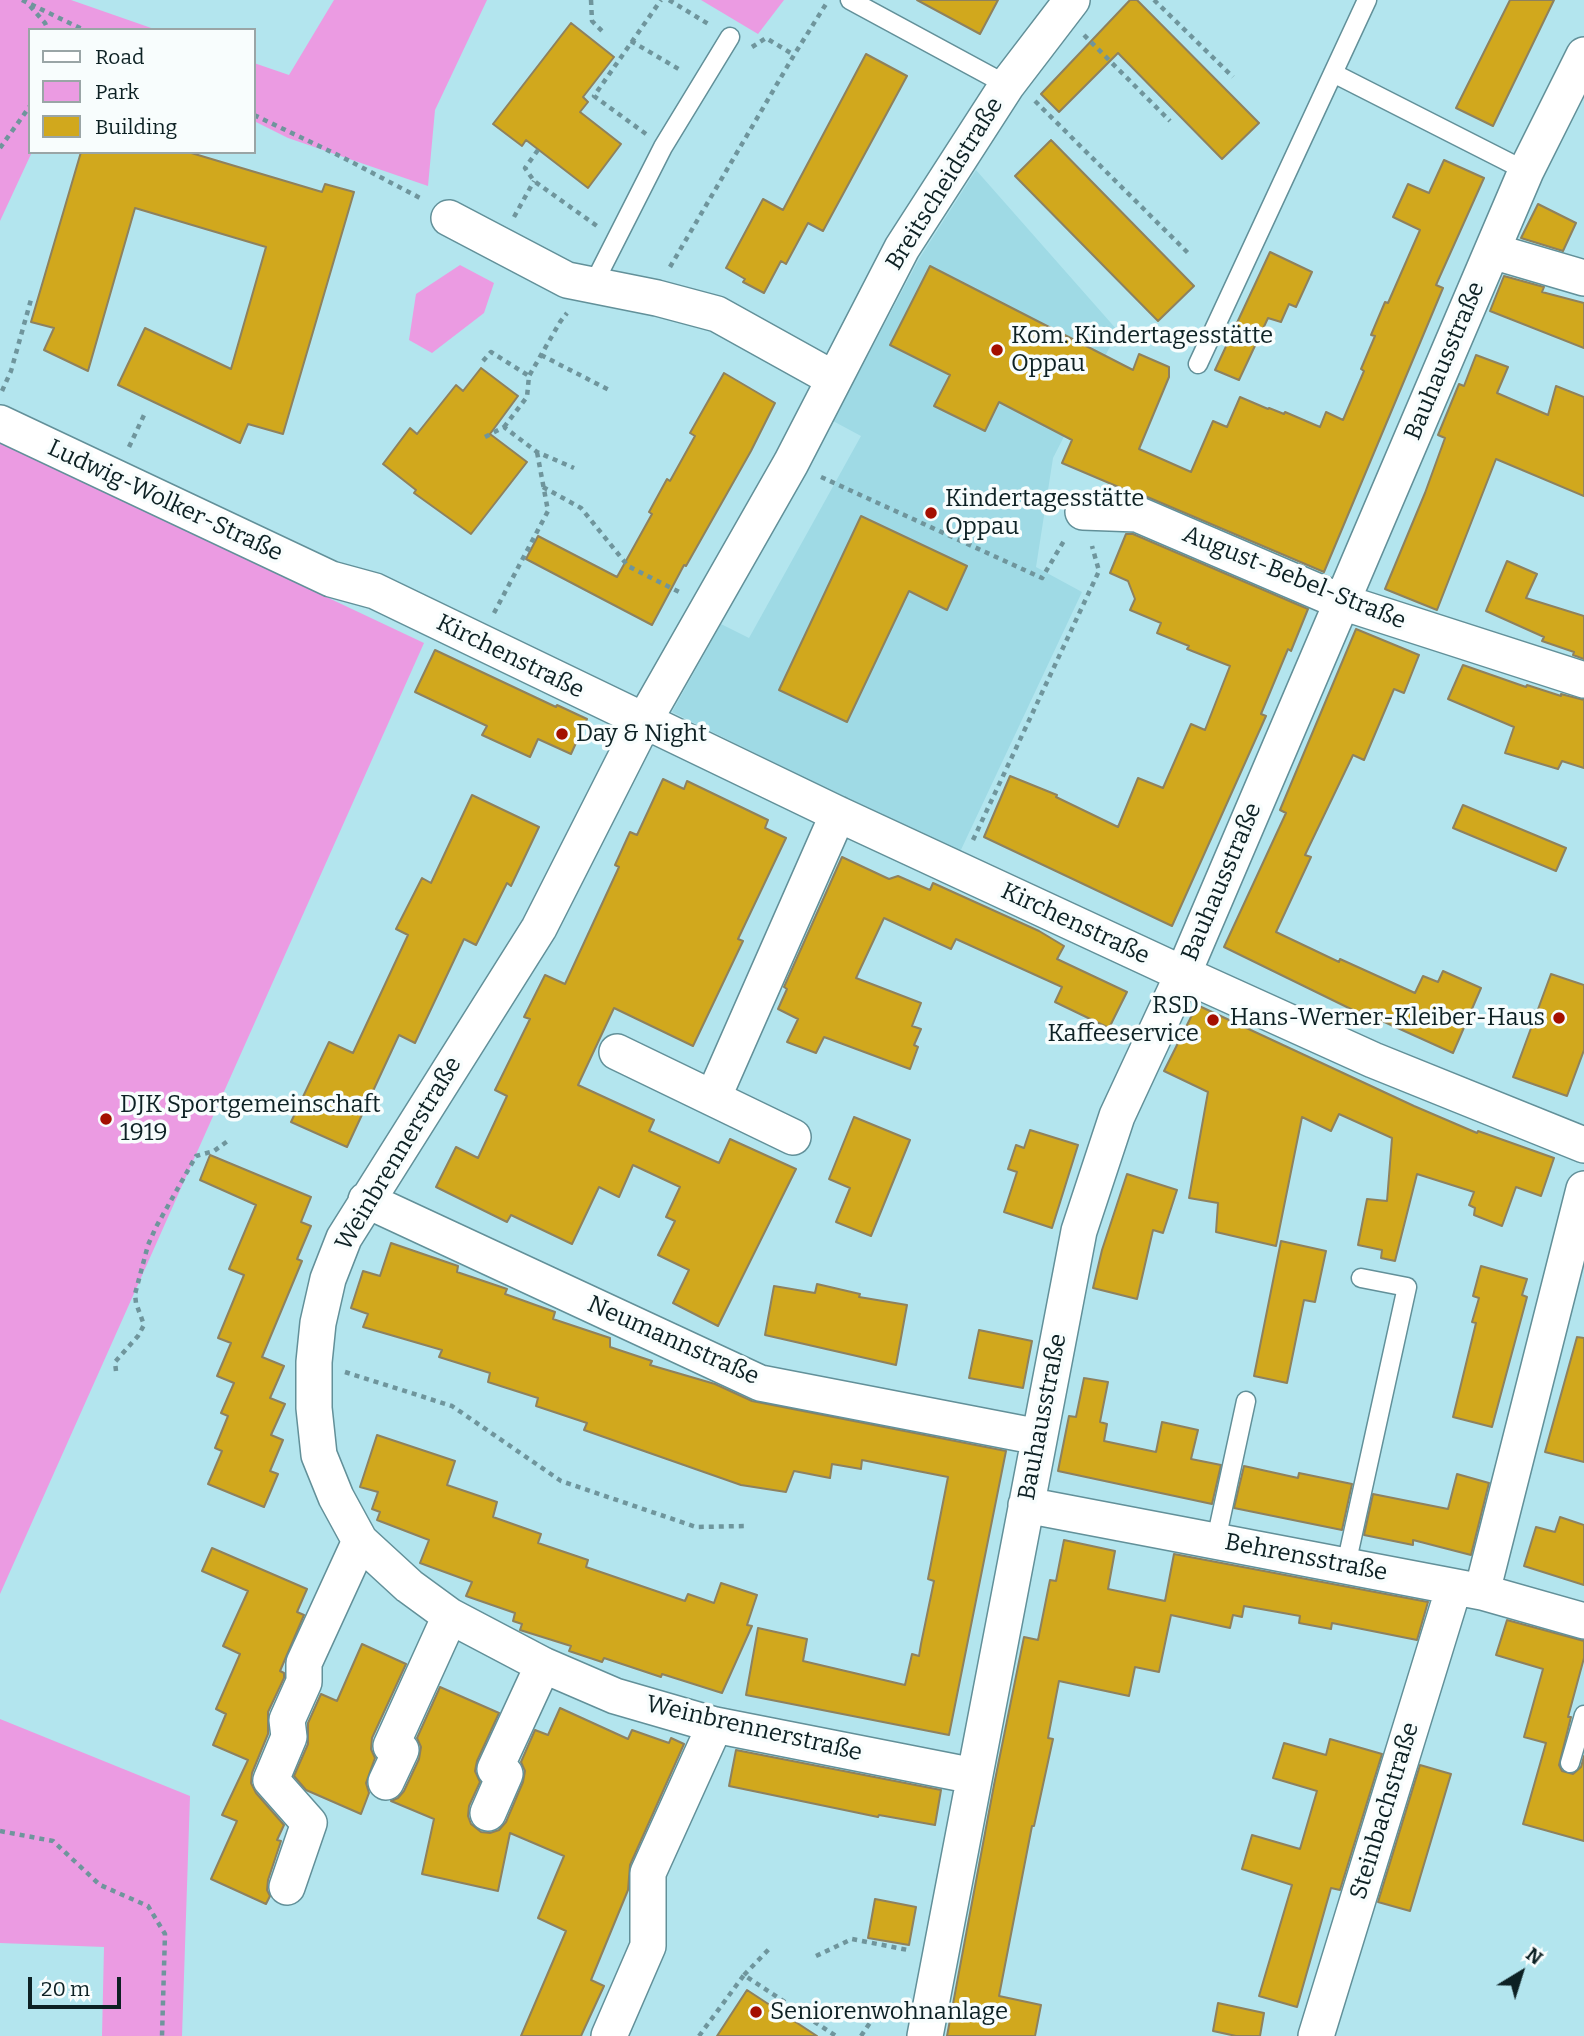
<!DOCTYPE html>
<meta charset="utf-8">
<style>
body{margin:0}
#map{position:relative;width:1584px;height:2036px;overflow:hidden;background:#b3e5ee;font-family:Bitter,serif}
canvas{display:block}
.legend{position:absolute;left:28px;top:28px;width:228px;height:126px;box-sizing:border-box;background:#f8fdfd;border:2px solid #9aa5a6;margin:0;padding:9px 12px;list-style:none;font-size:21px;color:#0d2124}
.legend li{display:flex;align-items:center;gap:14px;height:35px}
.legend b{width:35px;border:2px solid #9aa5a6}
.north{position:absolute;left:1486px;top:1938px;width:70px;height:70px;-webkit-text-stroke:5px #f8fdfd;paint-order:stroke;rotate:38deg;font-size:19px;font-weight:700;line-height:28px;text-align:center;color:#0d2124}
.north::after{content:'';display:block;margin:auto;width:24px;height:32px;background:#0d2124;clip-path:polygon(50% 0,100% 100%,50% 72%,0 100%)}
.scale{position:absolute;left:28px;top:1977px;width:93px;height:32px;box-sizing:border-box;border:4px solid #0d2124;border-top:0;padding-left:9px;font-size:21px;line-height:24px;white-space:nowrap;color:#0d2124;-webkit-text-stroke:5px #f8fdfd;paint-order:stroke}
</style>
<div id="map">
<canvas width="1584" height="2036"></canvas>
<ul class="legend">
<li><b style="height:9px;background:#fff"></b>Road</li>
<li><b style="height:19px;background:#eb9be2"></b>Park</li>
<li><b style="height:19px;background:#d1a81d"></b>Building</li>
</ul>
<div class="north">N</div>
<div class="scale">20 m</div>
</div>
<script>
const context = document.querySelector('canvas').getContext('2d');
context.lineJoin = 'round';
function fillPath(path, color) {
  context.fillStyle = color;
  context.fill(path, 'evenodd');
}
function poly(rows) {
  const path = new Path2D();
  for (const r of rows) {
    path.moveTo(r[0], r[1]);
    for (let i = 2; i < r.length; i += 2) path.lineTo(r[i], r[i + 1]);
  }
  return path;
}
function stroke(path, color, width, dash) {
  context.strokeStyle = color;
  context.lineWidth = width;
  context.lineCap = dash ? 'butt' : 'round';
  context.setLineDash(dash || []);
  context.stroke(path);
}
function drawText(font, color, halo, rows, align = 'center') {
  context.font = font + ' Bitter,serif';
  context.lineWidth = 7;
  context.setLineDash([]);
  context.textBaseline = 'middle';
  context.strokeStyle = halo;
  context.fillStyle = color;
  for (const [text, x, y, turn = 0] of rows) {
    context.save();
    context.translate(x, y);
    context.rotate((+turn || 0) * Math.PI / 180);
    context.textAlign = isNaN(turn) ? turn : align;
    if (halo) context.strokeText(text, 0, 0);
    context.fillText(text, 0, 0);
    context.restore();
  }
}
const built = poly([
 [976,170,1118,331,1053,458,1036,567,1082,592,959,854,672,712,721,624,749,638,861,436,833,421,919,259]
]);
const green = poly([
 [0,0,71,0,157,30,30,30,30,152,32,152,0,221],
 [334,0,487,0,435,110,428,186,288,138,254,121,254,63,289,75],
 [701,0,784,0,758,34],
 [460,265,494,283,484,313,432,353,409,340,416,294],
 [0,443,424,643,0,1594],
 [0,1719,190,1796,182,2036,102,2036,104,1947,0,1943]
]);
const building = poly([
 [917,0,998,0,980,34,917,0],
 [1130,0,1137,0,1259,123,1222,159,1118,53,1059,112,1041,94,1130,0],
 [1510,0,1554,0,1493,126,1456,108,1510,0],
 [571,23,614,57,583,97,588,102,580,112,621,144,588,188,526,140,522,146,493,124,571,23],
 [866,54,907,76,823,231,808,223,786,264,781,261,764,293,743,282,745,279,726,268,763,199,783,210,866,54],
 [1051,140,1194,286,1158,321,1015,176,1051,140],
 [81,152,188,152,322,192,325,184,354,192,283,434,248,424,240,443,118,385,145,328,231,369,266,247,135,208,88,371,44,350,54,328,31,322,81,152],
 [1444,160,1484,178,1436,285,1443,288,1324,572,1145,496,1135,494,1062,463,1072,440,999,402,985,431,934,406,950,375,890,345,930,266,1133,370,1139,354,1169,367,1169,377,1139,449,1191,472,1213,421,1227,427,1240,397,1268,409,1269,408,1284,414,1285,412,1320,427,1326,412,1343,420,1364,371,1361,369,1375,336,1371,335,1385,302,1388,303,1420,230,1393,217,1408,184,1429,193,1444,160],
 [1538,204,1576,223,1563,251,1521,238,1538,204],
 [1270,252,1312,272,1296,307,1289,304,1281,322,1268,318,1239,380,1215,370,1270,252],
 [1504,276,1544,287,1542,292,1584,303,1584,348,1490,311,1504,276],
 [1476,355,1508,367,1497,393,1548,415,1556,386,1584,397,1584,496,1496,459,1437,610,1385,589,1425,493,1445,438,1438,435,1459,384,1464,386,1476,355],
 [481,368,518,396,490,434,527,462,471,534,414,493,416,490,383,464,410,428,417,434,456,385,463,391,481,368],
 [724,373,775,403,751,451,686,566,684,565,652,625,526,559,538,536,617,577,652,514,649,512,667,479,670,481,695,436,690,433,724,373],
 [861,516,967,566,947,610,909,591,847,722,779,690,861,516],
 [1126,534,1133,534,1308,609,1291,651,1288,649,1261,714,1266,716,1172,926,984,837,1010,776,1057,795,1056,797,1118,827,1138,778,1163,788,1191,724,1205,730,1230,666,1187,649,1189,646,1157,633,1161,623,1130,610,1135,599,1128,581,1110,573,1126,534],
 [1507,561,1537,574,1526,598,1584,616,1584,659,1573,655,1574,652,1542,641,1544,637,1486,611,1507,561],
 [1356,629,1419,655,1404,693,1394,689,1364,760,1353,755,1305,855,1311,857,1276,932,1339,962,1340,959,1415,993,1423,976,1438,982,1443,971,1481,988,1453,1053,1360,1011,1359,1013,1224,947,1286,813,1280,810,1356,629],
 [435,650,556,707,557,705,587,719,571,754,538,739,530,757,482,735,487,726,415,692,435,650],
 [1463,665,1526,687,1527,685,1561,696,1561,694,1584,700,1584,768,1562,761,1558,769,1505,753,1514,727,1448,699,1463,665],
 [663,779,684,789,687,781,768,820,765,828,786,838,738,939,743,941,693,1046,614,1008,578,1085,654,1120,649,1131,719,1163,730,1139,796,1169,718,1326,673,1303,689,1270,658,1255,675,1221,666,1217,680,1187,633,1165,619,1197,599,1187,572,1244,511,1215,507,1222,436,1187,456,1147,478,1158,507,1096,495,1090,530,1019,524,1017,545,975,565,984,619,867,615,865,630,832,637,835,663,779],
 [472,795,539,827,511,886,507,883,476,945,464,939,415,1043,399,1035,347,1147,291,1122,329,1042,353,1053,408,935,396,929,422,878,431,883,472,795],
 [1463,805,1566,848,1556,871,1453,828,1463,805],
 [842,857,889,879,898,876,930,890,933,883,1039,931,1064,946,1057,959,1127,992,1109,1028,1055,1002,1062,987,956,939,951,949,884,918,856,978,921,1003,912,1026,921,1029,914,1045,918,1047,910,1069,824,1037,816,1053,787,1042,798,1019,778,1009,787,989,784,987,842,857],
 [1551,974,1584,985,1584,1050,1567,1096,1513,1077,1551,974],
 [1197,1005,1414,1106,1477,1133,1478,1131,1554,1158,1541,1196,1516,1187,1502,1226,1474,1215,1475,1208,1469,1205,1474,1192,1417,1174,1395,1261,1381,1258,1382,1250,1358,1245,1367,1199,1387,1201,1392,1138,1339,1114,1331,1131,1302,1117,1276,1246,1216,1232,1218,1203,1189,1198,1208,1092,1164,1071,1197,1005],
 [854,1117,910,1140,871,1236,836,1222,850,1188,829,1179,854,1117],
 [1030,1130,1078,1145,1052,1228,1004,1212,1017,1172,1008,1169,1016,1145,1024,1148,1030,1130],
 [210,1155,311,1197,301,1222,311,1226,297,1259,302,1261,262,1357,284,1366,270,1398,285,1404,271,1435,283,1440,270,1471,278,1474,264,1507,208,1484,222,1451,215,1448,228,1416,221,1413,234,1383,217,1376,231,1343,218,1338,244,1275,229,1269,256,1205,200,1180,210,1155],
 [1127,1174,1177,1190,1163,1233,1153,1230,1137,1299,1093,1288,1102,1250,1127,1174],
 [1281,1241,1326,1251,1315,1302,1304,1300,1287,1383,1254,1376,1281,1241],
 [391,1243,458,1266,457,1272,507,1289,505,1294,555,1312,553,1319,610,1338,610,1347,652,1361,650,1365,715,1384,752,1401,1006,1451,949,1735,746,1695,758,1628,807,1639,803,1661,905,1685,912,1654,919,1656,921,1644,934,1581,928,1579,948,1477,862,1460,861,1469,832,1464,830,1478,794,1471,786,1492,741,1485,584,1430,587,1423,536,1406,538,1398,488,1382,490,1373,439,1357,442,1350,363,1327,368,1314,351,1308,363,1271,380,1276,391,1243],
 [1481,1266,1527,1279,1522,1295,1527,1297,1492,1427,1453,1417,1476,1323,1472,1322,1479,1298,1473,1296,1481,1266],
 [817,1284,860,1294,859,1297,907,1305,896,1365,765,1335,774,1286,815,1293,817,1284],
 [979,1330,1032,1341,1023,1388,969,1378,979,1330],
 [1577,1337,1584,1338,1584,1462,1545,1452,1577,1337],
 [1084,1378,1108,1382,1100,1422,1107,1424,1104,1441,1156,1452,1162,1422,1198,1430,1191,1459,1221,1465,1212,1504,1058,1471,1069,1416,1076,1417,1084,1378],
 [377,1435,455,1461,447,1485,497,1502,493,1517,541,1534,538,1543,588,1560,586,1567,685,1601,688,1594,714,1603,721,1583,757,1595,747,1625,752,1626,722,1693,662,1674,661,1677,604,1658,602,1662,569,1651,571,1646,520,1630,522,1624,513,1621,515,1613,466,1596,472,1582,420,1563,429,1540,377,1520,380,1512,372,1509,378,1492,360,1487,377,1435],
 [1244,1466,1298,1478,1299,1473,1352,1484,1342,1530,1234,1508,1244,1466],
 [1457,1474,1489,1483,1471,1555,1413,1540,1413,1545,1364,1535,1373,1494,1448,1509,1457,1474],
 [1560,1517,1584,1525,1584,1585,1524,1566,1536,1527,1555,1532,1560,1517],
 [1064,1540,1115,1551,1108,1589,1165,1601,1174,1554,1428,1602,1417,1640,1332,1623,1331,1629,1299,1623,1300,1616,1244,1606,1242,1617,1233,1615,1230,1628,1171,1615,1159,1672,1135,1667,1129,1696,1059,1681,1048,1738,1053,1739,1034,1826,1032,1826,999,1996,1041,2005,1035,2036,947,2036,994,1785,1024,1637,1038,1640,1050,1580,1056,1581,1064,1540],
 [212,1548,307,1589,297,1612,304,1615,280,1671,284,1673,284,1678,268,1712,268,1734,252,1773,251,1783,256,1793,284,1825,277,1840,281,1841,268,1880,267,1890,270,1896,266,1904,211,1879,237,1821,222,1815,248,1760,213,1745,226,1714,216,1709,240,1654,223,1646,248,1591,202,1571,212,1548],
 [1507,1620,1584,1641,1584,1658,1568,1717,1571,1717,1559,1765,1562,1771,1573,1774,1581,1767,1584,1756,1584,1841,1523,1824,1546,1743,1524,1737,1543,1669,1496,1655,1507,1620],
 [362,1644,406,1664,372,1738,371,1749,375,1758,366,1783,369,1793,361,1814,306,1790,294,1776,308,1744,308,1723,321,1694,337,1701,362,1644],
 [440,1687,499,1713,477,1761,475,1771,480,1782,469,1806,468,1816,471,1824,481,1832,490,1833,499,1830,506,1822,523,1782,525,1771,521,1762,535,1730,548,1735,560,1708,628,1739,632,1730,669,1743,671,1738,684,1744,630,1865,628,1890,591,1980,604,1986,581,2036,521,2036,566,1931,538,1918,564,1856,510,1833,498,1891,422,1874,434,1819,391,1801,398,1798,404,1791,419,1759,421,1747,417,1738,440,1687],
 [1330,1739,1382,1754,1340,1890,1331,1888,1297,2007,1259,1996,1292,1885,1242,1869,1252,1835,1300,1849,1317,1791,1273,1778,1284,1743,1326,1755,1330,1739],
 [736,1750,941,1790,935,1825,879,1815,878,1817,729,1786,736,1750],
 [1420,1765,1451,1774,1410,1911,1378,1902,1420,1765],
 [875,1899,916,1907,909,1945,868,1938,875,1899],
 [747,1990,817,2036,717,2036,747,1990],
 [1218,2003,1264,2013,1260,2036,1236,2036,1213,2031,1218,2003]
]);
const path = poly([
 [22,0,84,30],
 [591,0,592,21,602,31],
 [669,0,710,25],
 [1154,0,1233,77],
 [30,6,45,23,48,30],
 [1084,35,1170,121],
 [631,41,682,71],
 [752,47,766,38,794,55],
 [1035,101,1188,253],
 [254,115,342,157,422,199],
 [646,134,594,96,661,0],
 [0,148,30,106],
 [538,150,525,168,534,181,597,226],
 [514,217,534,181],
 [670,267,794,55,826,4],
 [541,355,611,391],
 [483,361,491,352,529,376],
 [2,391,11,371,32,296],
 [504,427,527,397,529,376,560,322,567,313],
 [485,437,504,427,537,452,574,468],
 [129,447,145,413],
 [821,477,1042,578,1065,539],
 [543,487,581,508,628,566,681,593],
 [494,613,548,511,537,452],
 [973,840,1099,571,1092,546],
 [116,1371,115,1362,138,1336,144,1325,136,1303,135,1294,148,1245,156,1227,196,1156,214,1151,229,1140],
 [345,1372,452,1406,561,1481,696,1527,747,1526],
 [0,1831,53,1841,100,1885,148,1906,165,1934,162,2036],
 [816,1956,852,1939,908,1950],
 [744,1975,771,1947],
 [699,2036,744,1975,836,2036],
 [861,2036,882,2005,899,2008]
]);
const service = poly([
 [850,0,1007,85],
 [1333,73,1526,171],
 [593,285,663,147,730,37],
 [1198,364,1367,0],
 [1216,1540,1246,1401],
 [1346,1565,1407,1287,1361,1278],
 [1570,1763,1584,1715]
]);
const minor = poly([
 [449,218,567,280,657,298,717,314,834,379],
 [1492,251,1584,278],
 [0,423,331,579,375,591,838,814,1183,974,1373,1060,1584,1145],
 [1083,512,1137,514,1342,602,1584,680],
 [617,1052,793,1137],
 [713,1098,838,814],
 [366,1200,760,1383,1039,1437],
 [1026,1505,1482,1592,1584,1621],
 [1482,1592,1584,1189],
 [974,1776,715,1725,615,1696,543,1665,450,1616,409,1586,360,1541,336,1497,319,1455,314,1408,314,1362,318,1323,328,1279,344,1238,539,928,644,721,791,463,902,248,1007,85,1072,0],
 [386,1782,401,1750,391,1746,450,1616],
 [488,1813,505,1774,495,1769,543,1665],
 [287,1887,309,1823,271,1780,289,1737,287,1720,304,1682,304,1663,360,1541],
 [609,2036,648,1946,648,1873,715,1725],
 [925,2036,1079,1231,1117,1116,1183,974,1526,171,1584,55],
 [1316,2036,1454,1587]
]);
const markers = [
 [997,350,7,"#a40f00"],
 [931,513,7,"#a40f00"],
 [562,734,7,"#a40f00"],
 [1559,1018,7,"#a40f00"],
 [1213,1020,7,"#a40f00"],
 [106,1119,7,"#a40f00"],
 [756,2012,7,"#a40f00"]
];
const streetNames = [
 ["Breitscheidstraße",945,184,-58],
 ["Bauhausstraße",1445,361,-67],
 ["Ludwig-Wolker-Straße",165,501,25],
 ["August-Bebel-Straße",1294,578,22],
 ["Kirchenstraße",510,657,26],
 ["Bauhausstraße",1222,882,-67],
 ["Kirchenstraße",1075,924,25],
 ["Weinbrennerstraße",399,1154,-59],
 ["Neumannstraße",673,1341,24],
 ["Bauhausstraße",1043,1417,-79],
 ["Behrensstraße",1306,1558,11],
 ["Weinbrennerstraße",754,1729,13],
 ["Steinbachstraße",1385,1811,-73]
];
const poiNames = [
 ["Kom. Kindertagesstätte",1011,336],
 ["Oppau",1011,364],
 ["Kindertagesstätte",945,499],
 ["Oppau",945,527],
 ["Day & Night",576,734],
 ["RSD",1199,1006,"right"],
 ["Kaffeeservice",1199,1034,"right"],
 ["Hans-Werner-Kleiber-Haus",1545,1018,"right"],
 ["DJK Sportgemeinschaft",120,1105],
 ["1919",120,1133],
 ["Seniorenwohnanlage",770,2012]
];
fillPath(built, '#9fdae5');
fillPath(green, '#eb9be2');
fillPath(building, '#d1a81d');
stroke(building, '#8e815e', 2);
stroke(service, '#629099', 21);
stroke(minor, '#629099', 38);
stroke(path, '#6f959c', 4.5, [5, 5]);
stroke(service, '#fff', 18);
stroke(minor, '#fff', 35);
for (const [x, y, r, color] of markers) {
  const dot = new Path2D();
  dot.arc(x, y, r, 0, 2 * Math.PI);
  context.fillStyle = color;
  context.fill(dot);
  stroke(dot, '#f8fdfd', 2.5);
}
drawText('24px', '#0d2124', '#f8fdfd', streetNames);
drawText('24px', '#0d2124', '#f8fdfd', poiNames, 'left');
</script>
